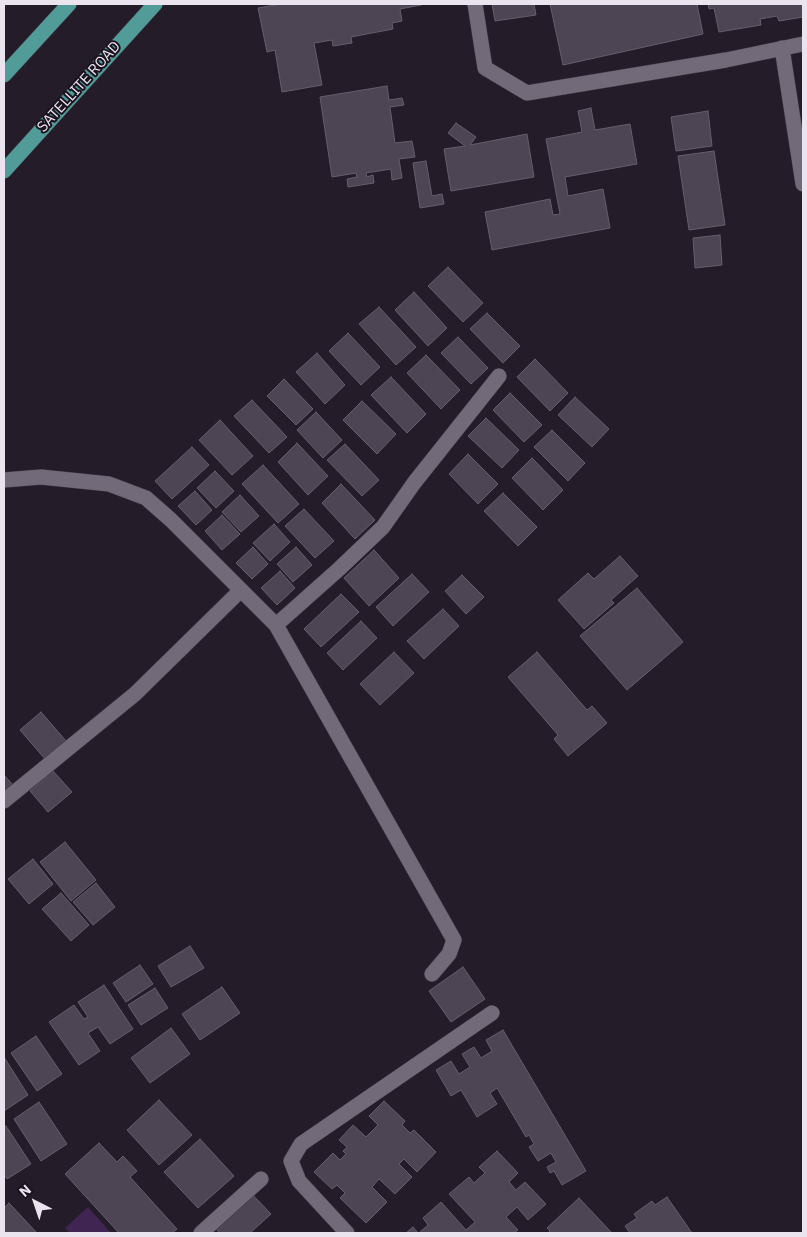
<!DOCTYPE html>
<style>
body{margin:0}
#map{position:relative;width:807px;height:1237px;overflow:hidden;background:#241d29;font-family:"IBM Plex Sans",sans-serif}
canvas{display:block}
.frame{position:absolute;inset:0;border:5px solid #e9e4ed;pointer-events:none}
.north{position:absolute;left:10px;top:1177px;width:50px;height:50px;-webkit-text-stroke:4px #1b1320;paint-order:stroke;rotate:319deg;font-size:14px;font-weight:700;line-height:20px;text-align:center;color:#e9e4ed}
.north::after{content:'';display:block;margin:auto;width:18px;height:22px;background:#e9e4ed;clip-path:polygon(50% 0,100% 100%,50% 72%,0 100%)}
</style>
<div id="map">
<canvas width="807" height="1237"></canvas>
<div class="frame"></div>
<div class="north">N</div>
</div>
<script>
const context = document.querySelector('canvas').getContext('2d');
context.lineJoin = 'round';
function fillPath(path, color) {
  context.fillStyle = color;
  context.fill(path, 'evenodd');
}
function poly(rows) {
  const path = new Path2D();
  for (const r of rows) {
    path.moveTo(r[0], r[1]);
    for (let i = 2; i < r.length; i += 2) path.lineTo(r[i], r[i + 1]);
  }
  return path;
}
function stroke(path, color, width, dash) {
  context.strokeStyle = color;
  context.lineWidth = width;
  context.lineCap = dash ? 'butt' : 'round';
  context.setLineDash(dash || []);
  context.stroke(path);
}
function drawText(font, color, halo, rows, align = 'center') {
  context.font = font + ' "IBM Plex Sans",sans-serif';
  context.lineWidth = 4;
  context.setLineDash([]);
  context.textBaseline = 'middle';
  context.strokeStyle = halo;
  context.fillStyle = color;
  for (const [text, x, y, turn = 0] of rows) {
    context.save();
    context.translate(x, y);
    context.rotate((+turn || 0) * Math.PI / 180);
    context.textAlign = isNaN(turn) ? turn : align;
    if (halo) context.strokeText(text, 0, 0);
    context.fillText(text, 0, 0);
    context.restore();
  }
}
const green = poly([
 [88,1207,111,1233,70,1233,65,1228]
]);
const building = poly([
 [281,4,426,4,400,9,402,21,392,23,393,29,351,37,352,43,333,46,332,40,314,43,322,85,282,92,275,50,267,52,258,8,281,4],
 [492,4,534,4,536,15,495,21,492,4],
 [550,4,697,4,703,34,563,65,550,4],
 [708,4,803,4,803,17,779,21,777,16,760,19,761,25,719,32,714,8,709,9,708,4],
 [387,86,389,100,402,98,404,105,390,107,395,143,412,141,415,157,399,159,402,178,392,180,391,169,366,173,367,177,373,175,374,183,348,187,347,179,357,177,356,173,332,177,320,97,387,86],
 [591,108,595,130,630,124,637,164,565,177,568,196,603,189,610,228,492,250,485,212,550,199,553,215,560,214,546,139,582,132,578,111,591,108],
 [708,111,712,146,676,151,671,117,708,111],
 [456,123,476,137,470,145,527,134,534,177,451,191,444,149,465,146,448,133,456,123],
 [714,151,725,225,689,230,678,156,714,151],
 [426,161,432,196,442,194,444,204,420,208,413,163,426,161],
 [720,235,722,265,695,268,693,238,720,235],
 [448,267,483,303,463,322,428,286,448,267],
 [414,292,447,328,428,346,395,310,414,292],
 [379,307,416,347,396,365,359,324,379,307],
 [487,313,520,346,503,363,470,329,487,313],
 [348,333,380,367,361,385,329,351,348,333],
 [458,337,488,368,471,384,441,353,458,337],
 [317,353,345,385,325,404,296,372,317,353],
 [426,355,460,390,441,409,407,373,426,355],
 [535,359,568,393,550,411,517,377,535,359],
 [391,377,426,414,407,433,371,395,391,377],
 [284,379,313,409,296,425,267,396,284,379],
 [510,393,542,425,524,442,493,410,510,393],
 [575,397,609,429,592,447,558,415,575,397],
 [252,400,287,437,269,453,234,416,252,400],
 [362,401,396,434,377,454,343,420,362,401],
 [316,412,342,440,323,458,297,430,316,412],
 [486,418,519,450,502,468,468,436,486,418],
 [220,420,253,456,232,475,199,440,220,420],
 [552,430,585,463,568,481,534,447,552,430],
 [297,443,328,476,308,495,278,462,297,443],
 [345,444,379,480,362,496,327,460,345,444],
 [192,447,209,465,172,499,155,481,192,447],
 [468,454,498,484,478,504,449,474,468,454],
 [532,458,563,490,543,510,512,478,532,458],
 [263,465,299,504,278,523,242,484,263,465],
 [215,471,234,491,216,508,197,488,215,471],
 [341,484,375,520,355,539,322,503,341,484],
 [195,491,212,510,196,525,178,506,195,491],
 [503,493,537,527,518,546,484,511,503,493],
 [240,495,259,516,241,532,222,512,240,495],
 [304,509,334,541,315,558,285,526,304,509],
 [222,515,240,534,222,550,205,531,222,515],
 [274,524,290,542,270,561,253,543,274,524],
 [253,547,268,564,252,579,236,563,253,547],
 [296,547,312,565,293,582,277,564,296,547],
 [374,550,399,578,369,606,344,578,374,550],
 [620,556,638,576,611,600,614,603,584,629,558,600,588,573,594,579,620,556],
 [280,571,295,588,277,605,261,588,280,571],
 [412,574,429,592,393,626,376,607,412,574],
 [462,575,484,597,466,614,445,591,462,575],
 [637,588,683,642,627,690,580,636,637,588],
 [341,594,359,612,321,647,304,629,341,594],
 [443,609,459,626,424,659,407,641,443,609],
 [361,621,377,638,343,670,327,653,361,621],
 [394,652,414,673,380,705,360,684,394,652],
 [537,652,587,710,592,706,607,723,568,756,554,739,558,735,508,677,537,652],
 [41,712,66,741,45,759,20,730,41,712],
 [53,771,72,792,48,812,30,791,53,771],
 [4,775,13,785,4,793,4,775],
 [65,842,96,880,71,901,40,862,65,842],
 [33,859,53,884,29,904,8,879,33,859],
 [96,883,115,907,93,925,73,902,96,883],
 [61,893,89,925,71,941,42,909,61,893],
 [190,946,204,968,171,987,158,966,190,946],
 [140,965,153,984,126,1002,113,983,140,965],
 [463,967,485,999,451,1022,429,991,463,967],
 [104,985,133,1029,110,1044,98,1027,88,1033,100,1051,79,1065,49,1022,74,1005,84,1019,88,1017,78,1002,104,985],
 [222,987,240,1013,200,1040,182,1014,222,987],
 [155,988,168,1008,141,1025,128,1005,155,988],
 [171,1028,190,1054,150,1083,131,1058,171,1028],
 [503,1030,586,1171,562,1185,554,1171,550,1173,547,1167,556,1162,551,1153,538,1161,529,1147,534,1144,529,1135,526,1137,497,1088,490,1093,497,1104,477,1117,461,1090,451,1096,436,1070,451,1061,459,1074,470,1067,462,1054,474,1047,481,1058,492,1051,486,1040,503,1030],
 [36,1036,62,1074,37,1091,11,1053,36,1036],
 [4,1057,28,1095,4,1111,4,1057],
 [159,1100,192,1135,159,1165,127,1130,159,1100],
 [384,1101,405,1121,402,1125,410,1133,414,1130,436,1152,417,1172,404,1159,399,1164,412,1177,395,1194,379,1179,372,1187,387,1202,366,1223,340,1198,345,1193,337,1185,332,1189,314,1172,333,1153,340,1160,346,1154,343,1151,347,1147,339,1140,353,1125,366,1137,378,1125,369,1116,384,1101],
 [39,1102,67,1144,41,1161,14,1119,39,1102],
 [6,1126,31,1164,7,1179,4,1175,4,1128,6,1126],
 [200,1139,234,1176,198,1208,164,1172,200,1139],
 [99,1143,117,1162,123,1156,137,1171,130,1177,177,1229,172,1233,119,1233,65,1174,99,1143],
 [497,1151,518,1173,509,1182,516,1190,525,1182,546,1204,528,1220,517,1207,506,1217,518,1230,514,1233,419,1233,428,1225,423,1218,441,1202,466,1230,475,1222,449,1194,469,1177,474,1183,485,1173,479,1167,497,1151],
 [249,1191,271,1214,250,1233,220,1233,212,1225,249,1191],
 [667,1197,692,1233,630,1233,625,1226,637,1218,634,1214,652,1201,655,1205,667,1197],
 [579,1198,612,1233,548,1233,550,1231,547,1228,579,1198],
 [9,1203,37,1233,4,1233,4,1208,9,1203],
 [413,1227,418,1233,406,1233,413,1227]
]);
const minor = poly([
 [475,4,485,68,527,93,726,60,803,44],
 [782,48,803,184],
 [4,480,41,477,109,484,146,498,171,520,276,625,339,569,383,527,414,483,499,376],
 [276,625,454,940,449,954,432,974],
 [4,801,135,694,241,590],
 [201,1233,261,1179],
 [347,1233,299,1181,291,1161,301,1144,492,1013]
]);
const major = poly([
 [4,75,69,4],
 [4,171,155,4]
]);
const streetNames = [
 ["SATELLITE ROAD",79,87,-48]
];
fillPath(green, '#402452');
fillPath(building, '#4e4554');
stroke(building, '#665d6d', 1);
stroke(minor, '#3d3842', 16);
stroke(major, '#3d3842', 16);
stroke(minor, '#726979', 15);
stroke(major, '#519b98', 15);
drawText('15px', '#e9e4ed', '#1b1320', streetNames);
</script>
